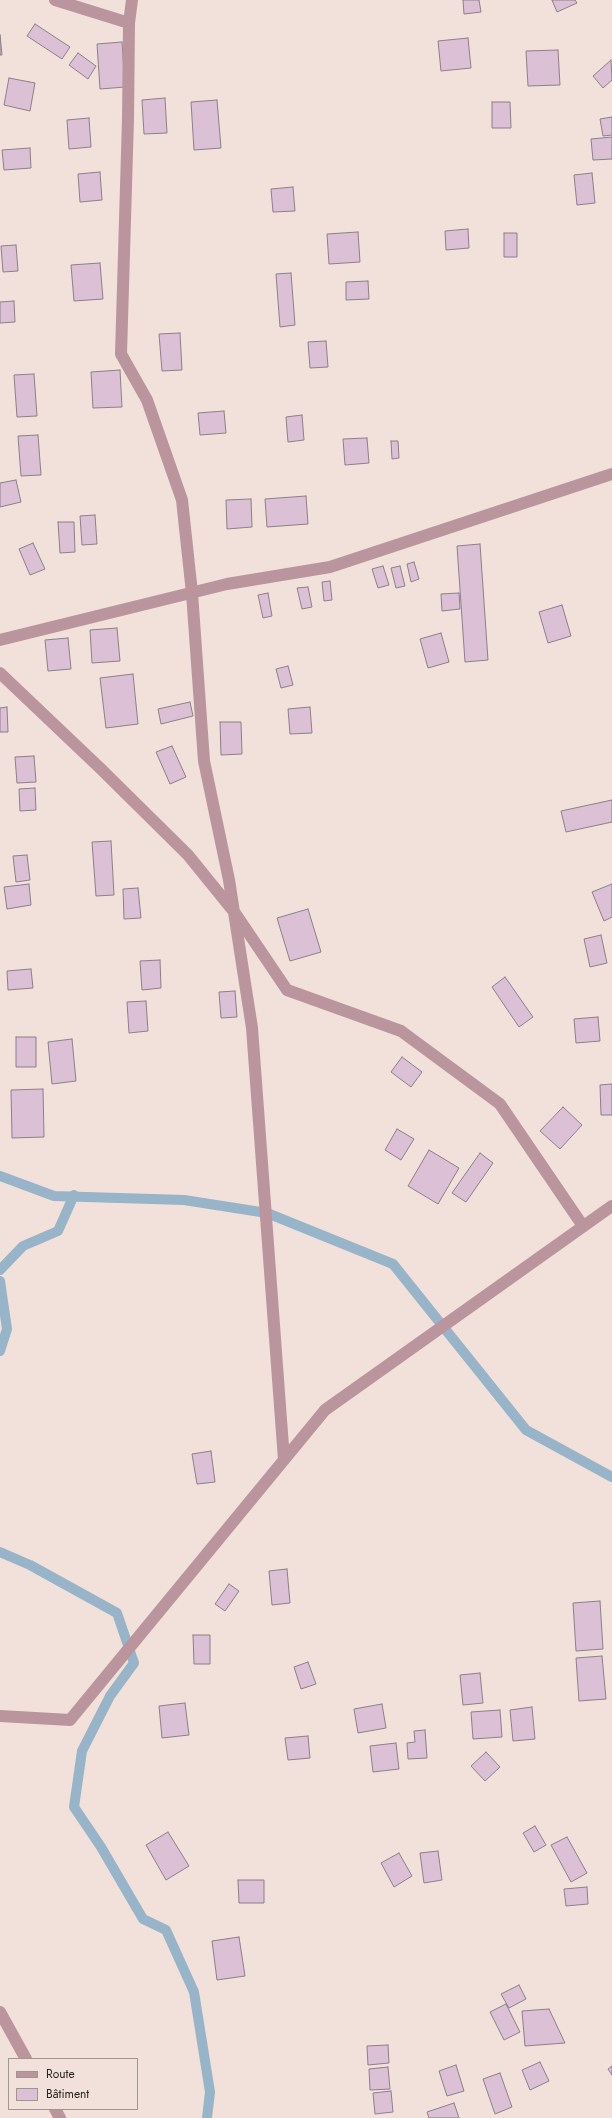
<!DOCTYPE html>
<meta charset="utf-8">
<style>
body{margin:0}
#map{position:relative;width:612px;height:2118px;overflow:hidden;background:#f1e1da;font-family:Jost,sans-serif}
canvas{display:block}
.legend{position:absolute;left:8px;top:2058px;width:130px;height:52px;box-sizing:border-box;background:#f1e1da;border:1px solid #a19590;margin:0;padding:5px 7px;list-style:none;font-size:12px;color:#292320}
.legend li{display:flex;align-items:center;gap:8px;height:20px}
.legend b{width:20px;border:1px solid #a19590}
</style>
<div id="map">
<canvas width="612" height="2118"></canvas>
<ul class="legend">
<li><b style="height:5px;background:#ba959e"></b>Route</li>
<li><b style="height:11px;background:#dcc0d5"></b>Bâtiment</li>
</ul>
</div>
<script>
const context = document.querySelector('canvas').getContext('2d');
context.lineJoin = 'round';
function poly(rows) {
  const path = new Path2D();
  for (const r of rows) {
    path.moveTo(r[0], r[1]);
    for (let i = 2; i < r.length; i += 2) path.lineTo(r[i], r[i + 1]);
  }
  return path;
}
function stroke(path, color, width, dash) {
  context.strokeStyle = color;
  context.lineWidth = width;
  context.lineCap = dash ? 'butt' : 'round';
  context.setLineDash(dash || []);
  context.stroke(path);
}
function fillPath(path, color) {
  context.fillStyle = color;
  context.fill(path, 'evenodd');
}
const stream = poly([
 [0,1176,54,1196,184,1200,267,1213,393,1264,526,1430,612,1477],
 [0,1270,23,1246,58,1231,74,1195],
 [0,1281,7,1329,0,1351],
 [0,1552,30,1565,117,1613,134,1663,110,1696,82,1751,74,1807,101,1847,143,1919,166,1930,194,1992,210,2092,207,2118]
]);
const building = poly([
 [463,0,479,0,481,12,464,14,463,0],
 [552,0,575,0,577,3,557,12,552,0],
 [35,24,70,47,62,59,27,36,35,24],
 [0,35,2,55,0,55,0,35],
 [468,38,471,68,441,71,438,41,468,38],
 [122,42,125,87,100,89,97,44,122,42],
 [558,50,560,85,528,86,526,51,558,50],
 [78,53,96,66,88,79,69,65,78,53],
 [611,60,612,80,603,88,593,76,611,60],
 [9,78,35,83,30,111,4,105,9,78],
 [165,98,167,133,144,134,142,100,165,98],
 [217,100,221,148,194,150,191,102,217,100],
 [492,102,510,102,511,128,492,128,492,102],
 [612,117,612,135,603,136,600,119,612,117],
 [89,118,91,147,69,149,67,120,89,118],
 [612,137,612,159,593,160,591,139,612,137],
 [30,148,31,168,4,170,2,150,30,148],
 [100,172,102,200,80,202,78,174,100,172],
 [592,173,595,203,577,205,574,175,592,173],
 [293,187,295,211,273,212,271,189,293,187],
 [468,229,469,248,446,250,445,231,468,229],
 [358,232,360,262,329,264,327,234,358,232],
 [504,233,517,233,517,257,504,257,504,233],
 [16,245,18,271,3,272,1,246,16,245],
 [100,263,103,299,74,301,71,265,100,263],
 [291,273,295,325,280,327,276,274,291,273],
 [368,281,369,299,346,300,346,282,368,281],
 [14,301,15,322,0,323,0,302,14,301],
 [180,333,182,370,162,371,159,334,180,333],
 [326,341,328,367,310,368,308,342,326,341],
 [120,370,122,407,93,408,91,372,120,370],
 [34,374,37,416,17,417,14,375,34,374],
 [224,411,226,433,200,435,198,413,224,411],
 [302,415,304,440,288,442,286,417,302,415],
 [38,435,41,475,21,476,18,436,38,435],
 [367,438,369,463,345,465,343,439,367,438],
 [391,441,398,441,399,458,392,459,391,441],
 [16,480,21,502,0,507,0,483,16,480],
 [306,496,308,524,267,527,265,499,306,496],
 [251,499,252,527,227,529,226,500,251,499],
 [95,515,97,544,82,545,80,516,95,515],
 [58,522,74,522,75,552,60,553,58,522],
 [33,543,45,569,30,575,19,549,33,543],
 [480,544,488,660,465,662,457,546,480,544],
 [414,562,419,579,411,582,407,564,414,562],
 [383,566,389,585,378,588,372,569,383,566],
 [400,566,405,586,396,588,391,568,400,566],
 [330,581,332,600,324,601,322,582,330,581],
 [308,587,312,607,302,609,297,588,308,587],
 [268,593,272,616,263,618,258,595,268,593],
 [459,593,460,609,442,611,441,594,459,593],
 [562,605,571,636,548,643,539,612,562,605],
 [117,628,120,661,92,663,90,630,117,628],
 [441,633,449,662,428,668,420,639,441,633],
 [68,638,71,669,48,671,45,640,68,638],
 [288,666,293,685,281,688,276,669,288,666],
 [133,674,138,724,106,728,100,678,133,674],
 [190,702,193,716,161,724,158,709,190,702],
 [7,707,8,732,0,732,0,708,7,707],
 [310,707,312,733,290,734,288,709,310,707],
 [220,722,241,722,242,754,221,755,220,722],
 [172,746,186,777,170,784,156,752,172,746],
 [34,756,36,782,17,783,15,757,34,756],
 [35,788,36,810,20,811,19,789,35,788],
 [612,800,612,822,566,832,561,811,612,800],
 [111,841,114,895,96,896,92,842,111,841],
 [27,855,30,880,16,882,13,856,27,855],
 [29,884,31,905,7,909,4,887,29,884],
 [612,884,612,917,604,921,592,892,612,884],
 [138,888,141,918,124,919,123,889,138,888],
 [308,909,321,952,290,961,277,918,308,909],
 [601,935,607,963,590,967,584,939,601,935],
 [160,960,161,988,142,990,140,961,160,960],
 [31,969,33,988,8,990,7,971,31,969],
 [505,977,533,1017,519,1027,492,987,505,977],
 [235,991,237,1017,221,1018,219,992,235,991],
 [146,1001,148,1031,129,1033,127,1002,146,1001],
 [598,1017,600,1041,576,1043,574,1019,598,1017],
 [16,1037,36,1037,36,1067,16,1067,16,1037],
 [72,1039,76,1081,52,1084,48,1042,72,1039],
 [402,1057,422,1072,411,1087,391,1072,402,1057],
 [612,1084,612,1115,601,1115,600,1085,612,1084],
 [43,1089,44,1137,12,1138,11,1090,43,1089],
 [563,1107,582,1125,560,1149,540,1131,563,1107],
 [397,1129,414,1139,401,1160,385,1150,397,1129],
 [429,1150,459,1168,438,1204,408,1186,429,1150],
 [480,1153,493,1163,466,1202,452,1193,480,1153],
 [211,1451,215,1482,197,1484,192,1454,211,1451],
 [287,1569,290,1603,272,1605,269,1571,287,1569],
 [229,1584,239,1591,225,1611,215,1604,229,1584],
 [600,1601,603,1649,576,1651,573,1603,600,1601],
 [193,1635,210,1635,210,1664,194,1664,193,1635],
 [602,1656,606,1699,579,1701,576,1658,602,1656],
 [308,1662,316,1684,301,1689,294,1667,308,1662],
 [480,1673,483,1703,463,1705,460,1675,480,1673],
 [185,1703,189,1735,162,1738,159,1706,185,1703],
 [382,1704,386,1728,358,1733,354,1709,382,1704],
 [532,1707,535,1739,513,1741,510,1710,532,1707],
 [500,1710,502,1737,473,1739,471,1712,500,1710],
 [425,1730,427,1758,408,1759,407,1743,415,1742,414,1731,425,1730],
 [308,1736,310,1758,288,1760,285,1738,308,1736],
 [396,1743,399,1769,373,1772,370,1746,396,1743],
 [486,1752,500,1767,485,1781,471,1766,486,1752],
 [535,1826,546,1845,534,1852,523,1833,535,1826],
 [168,1832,189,1866,166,1880,146,1845,168,1832],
 [567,1837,587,1873,571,1882,551,1845,567,1837],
 [438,1851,442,1880,424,1883,420,1853,438,1851],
 [399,1853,412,1876,394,1887,381,1863,399,1853],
 [238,1880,264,1880,264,1903,239,1903,238,1880],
 [587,1887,588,1904,566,1906,564,1889,587,1887],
 [239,1937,245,1976,217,1980,212,1941,239,1937],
 [519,1985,526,1999,509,2008,501,1994,519,1985],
 [506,2004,520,2032,504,2040,490,2012,506,2004],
 [549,2009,565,2043,525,2046,522,2011,549,2009],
 [388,2045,389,2063,368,2065,367,2046,388,2045],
 [540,2062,549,2081,530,2090,522,2070,540,2062],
 [456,2065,464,2091,447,2096,439,2071,456,2065],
 [612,2066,612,2075,608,2069,612,2066],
 [388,2067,390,2089,370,2090,369,2069,388,2067],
 [500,2073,512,2107,495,2114,483,2079,500,2073],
 [391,2091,393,2112,375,2114,373,2093,391,2091],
 [454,2103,459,2118,429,2118,427,2112,454,2103]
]);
const minor = poly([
 [55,0,129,23],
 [132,0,129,23,128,119,121,354,147,400,182,500,192,593,204,761,229,880,252,1028,284,1460],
 [0,640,227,584,330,567,612,474],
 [0,673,101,769,188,855,235,913,287,990,401,1031,500,1104,583,1226],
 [0,1716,70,1720,325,1410,612,1206],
 [0,2012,26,2059],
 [55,2109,60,2118]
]);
stroke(stream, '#97b4c8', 10);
fillPath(building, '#dcc0d5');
stroke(building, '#8c7f89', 1);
stroke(minor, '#ba959e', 12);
</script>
